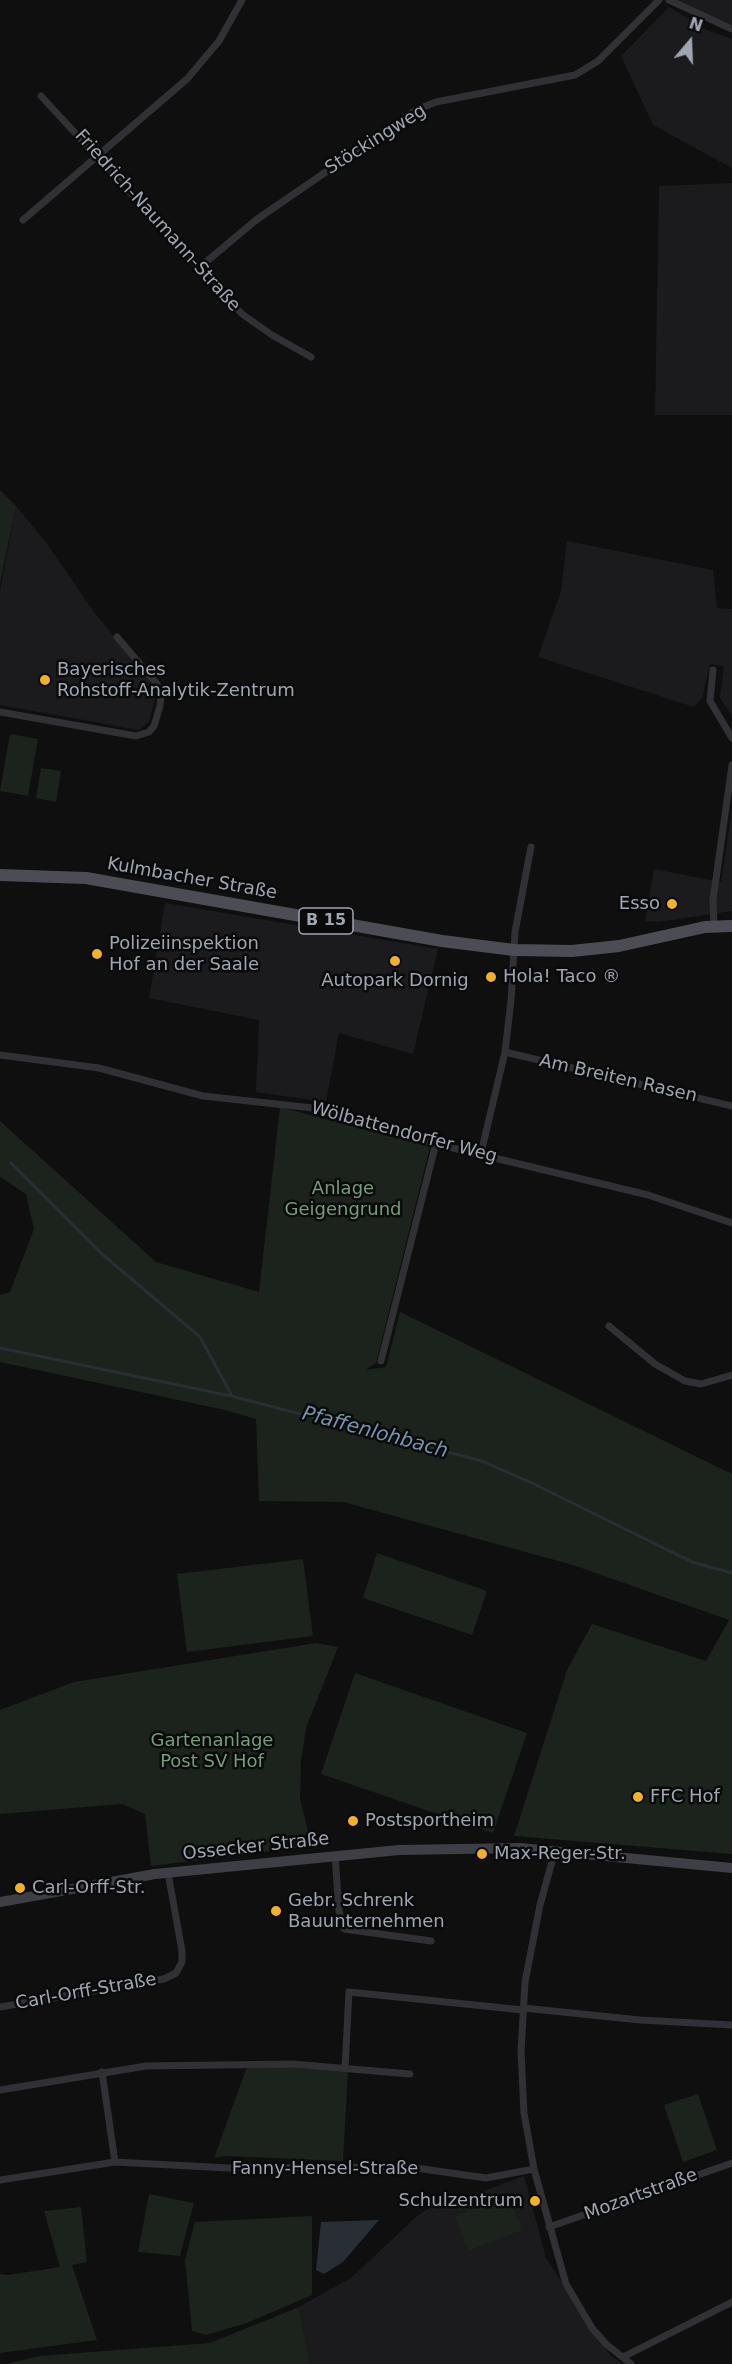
<!DOCTYPE html>
<meta charset="utf-8">
<style>
body{margin:0}
#map{position:relative;width:732px;height:2364px;overflow:hidden;background:#0f0f10;font-family:"DejaVu Sans",sans-serif}
canvas{display:block}
.north{position:absolute;left:660px;top:12px;width:60px;height:60px;-webkit-text-stroke:4px #0a0a0b;paint-order:stroke;rotate:19deg;font-size:16px;font-weight:700;line-height:24px;text-align:center;color:#9fa5b1}
.north::after{content:'';display:block;margin:auto;width:21px;height:27px;background:#9fa5b1;clip-path:polygon(50% 0,100% 100%,50% 72%,0 100%)}
</style>
<div id="map">
<canvas width="732" height="2364"></canvas>
<div class="north">N</div>
</div>
<script>
const context = document.querySelector('canvas').getContext('2d');
context.lineJoin = 'round';
function fillPath(path, color) {
  context.fillStyle = color;
  context.fill(path, 'evenodd');
}
function poly(rows) {
  const path = new Path2D();
  for (const r of rows) {
    path.moveTo(r[0], r[1]);
    for (let i = 2; i < r.length; i += 2) path.lineTo(r[i], r[i + 1]);
  }
  return path;
}
function stroke(path, color, width, dash) {
  context.strokeStyle = color;
  context.lineWidth = width;
  context.lineCap = dash ? 'butt' : 'round';
  context.setLineDash(dash || []);
  context.stroke(path);
}
function drawText(font, color, halo, rows, align = 'center') {
  context.font = font + ' "DejaVu Sans",sans-serif';
  context.lineWidth = 5;
  context.setLineDash([]);
  context.textBaseline = 'middle';
  context.strokeStyle = halo;
  context.fillStyle = color;
  for (const [text, x, y, turn = 0] of rows) {
    context.save();
    context.translate(x, y);
    context.rotate((+turn || 0) * Math.PI / 180);
    context.textAlign = isNaN(turn) ? turn : align;
    if (halo) context.strokeText(text, 0, 0);
    context.fillText(text, 0, 0);
    context.restore();
  }
}
const built = poly([
 [677,0,732,0,732,25,703,13],
 [669,7,709,31,732,39,732,168,653,125,621,56],
 [732,183,732,415,655,415,659,186],
 [16,506,45,541,94,612,148,678,156,695,149,722,139,730,0,705,0,591],
 [567,541,713,570,717,608,732,609,732,716,720,698,724,666,710,664,702,698,694,707,538,657,561,591],
 [732,809,732,911,658,922,645,921,654,869,721,882],
 [165,903,438,949,413,1054,339,1033,326,1102,256,1092,259,1020,149,998],
 [524,2176,546,2258,610,2355,623,2364,310,2364,299,2307,351,2278,417,2216,432,2206,470,2196]
]);
const green = poly([
 [0,490,16,506,0,583],
 [10,734,38,739,28,796,0,791],
 [41,768,61,771,56,802,36,798],
 [280,1107,430,1147,376,1363,366,1370,386,1367,400,1312,732,1474,732,1854,514,1836,567,1670,592,1624,706,1661,729,1620,573,1565,343,1502,259,1501,256,1419,225,1410,0,1362,0,1295,10,1292,34,1229,26,1194,0,1177,0,1121,156,1262,259,1292],
 [377,1553,487,1591,472,1635,363,1598],
 [303,1559,313,1636,187,1652,177,1574],
 [316,1643,338,1647,306,1728,301,1761,300,1799,312,1846,151,1866,145,1814,122,1804,0,1814,0,1710,74,1682],
 [355,1673,527,1733,493,1833,321,1774],
 [248,2064,348,2072,343,2161,226,2156,214,2158],
 [698,2094,717,2150,683,2162,664,2105],
 [149,2194,194,2203,180,2256,138,2252],
 [509,2195,522,2230,468,2251,455,2216],
 [81,2207,87,2262,72,2265,97,2340,0,2353,0,2274,8,2275,60,2267,44,2211],
 [312,2216,312,2295,247,2323,206,2335,192,2331,185,2260,195,2222],
 [299,2307,310,2364,6,2364,39,2356,210,2343]
]);
const water = poly([
 [379,2220,343,2262,324,2274,316,2270,321,2222]
]);
const stream = poly([
 [11,1163,102,1254,200,1337,231,1394],
 [0,1348,231,1396,482,1461,534,1484,692,1562,732,1573]
]);
const street = poly([
 [669,0,732,29],
 [41,96,242,314,272,335,311,357],
 [23,220,187,79,219,41,242,0],
 [200,267,256,220,416,110,436,102,575,75,598,61,659,0],
 [713,670,710,701,732,738],
 [0,712,136,736,149,732,154,726,160,706,161,696,157,684,117,637],
 [714,926,713,900,732,765],
 [505,1052,732,1106],
 [0,1055,99,1068,203,1096,322,1109,424,1141,648,1195,732,1223],
 [481,1153,505,1052,511,1001,515,932,531,847],
 [609,1326,655,1364,685,1381,701,1384,732,1375],
 [381,1361,436,1143],
 [555,1851,540,1905,525,1982,521,2051,524,2113,534,2169,566,2284,592,2328,606,2344,631,2364],
 [335,1855,339,1911,344,1929,431,1941],
 [0,2007,164,1979,176,1973,182,1962,182,1951,168,1873],
 [523,2008,640,2020,732,2025],
 [345,2068,349,1992,523,2010],
 [102,2072,115,2162],
 [0,2090,146,2066,292,2064,410,2074],
 [0,2180,115,2162,228,2168,409,2167,486,2178,534,2169],
 [549,2227,732,2163],
 [623,2357,732,2302]
]);
const secondary = poly([
 [0,1902,155,1874,399,1850,520,1848,732,1868]
]);
const primary = poly([
 [0,875,86,878,442,941,514,950,572,951,619,946,705,927,732,926]
]);
const markers = [
 [45,680,6,"#f3b124"],
 [672,904,6,"#f3b124"],
 [97,954,6,"#f3b124"],
 [395,961,6,"#f3b124"],
 [491,977,6,"#f3b124"],
 [638,1797,6,"#f3b124"],
 [353,1821,6,"#f3b124"],
 [482,1854,6,"#f3b124"],
 [20,1888,6,"#f3b124"],
 [276,1911,6,"#f3b124"],
 [535,2201,6,"#f3b124"]
];
const shields = [
 [326,921,54]
];
const shieldNames = [
 ["B 15",326,921]
];
const streetNames = [
 ["Stöckingweg",376,140,-32],
 ["Friedrich-Naumann-Straße",157,221,48],
 ["Kulmbacher Straße",192,879,10],
 ["Am Breiten Rasen",618,1079,13],
 ["Wölbattendorfer Weg",404,1133,15],
 ["Ossecker Straße",256,1847,-6],
 ["Carl-Orff-Straße",86,1992,-10],
 ["Fanny-Hensel-Straße",325,2169],
 ["Mozartstraße",641,2195,-20]
];
const poiNames = [
 ["Bayerisches",57,670],
 ["Rohstoff-Analytik-Zentrum",57,691],
 ["Esso",660,904,"right"],
 ["Polizeiinspektion",109,944],
 ["Hof an der Saale",109,965],
 ["Hola! Taco ®",503,977],
 ["Autopark Dornig",395,981,"center"],
 ["FFC Hof",650,1797],
 ["Postsportheim",365,1821],
 ["Max-Reger-Str.",494,1854],
 ["Carl-Orff-Str.",32,1888],
 ["Gebr. Schrenk",288,1901],
 ["Bauunternehmen",288,1922],
 ["Schulzentrum",523,2201,"right"]
];
const parkNames = [
 ["Anlage",343,1189],
 ["Geigengrund",343,1210],
 ["Gartenanlage",212,1741],
 ["Post SV Hof",212,1762]
];
const waterNames = [
 ["Pfaffenlohbach",375,1433,15]
];
fillPath(built, '#1b1b1d');
fillPath(green, '#1b231c');
fillPath(water, '#272f35');
stroke(stream, '#272f35', 3);
stroke(street, '#303035', 7);
stroke(secondary, '#3e3f45', 10);
stroke(primary, '#4c4d54', 12);
for (const [x, y, r, color] of markers) {
  const dot = new Path2D();
  dot.arc(x, y, r, 0, 2 * Math.PI);
  context.fillStyle = color;
  context.fill(dot);
  stroke(dot, '#0a0a0b', 2);
}
for (const [x, y, w] of shields) {
  const box = new Path2D();
  box.roundRect(x - w / 2, y - 13, w, 26, 4.5);
  context.fillStyle = '#0a0a0b';
  context.fill(box);
  stroke(box, '#9fa5b1', 1.5);
}
drawText('bold 16px', '#9fa5b1', null, shieldNames);
drawText('18px', '#9fa5b1', '#0a0a0b', streetNames);
drawText('18px', '#9fa5b1', '#0a0a0b', poiNames, 'left');
drawText('18px', '#769d79', '#0a0a0b', parkNames);
drawText('italic 20px', '#7592ae', '#0a0a0b', waterNames);
</script>
